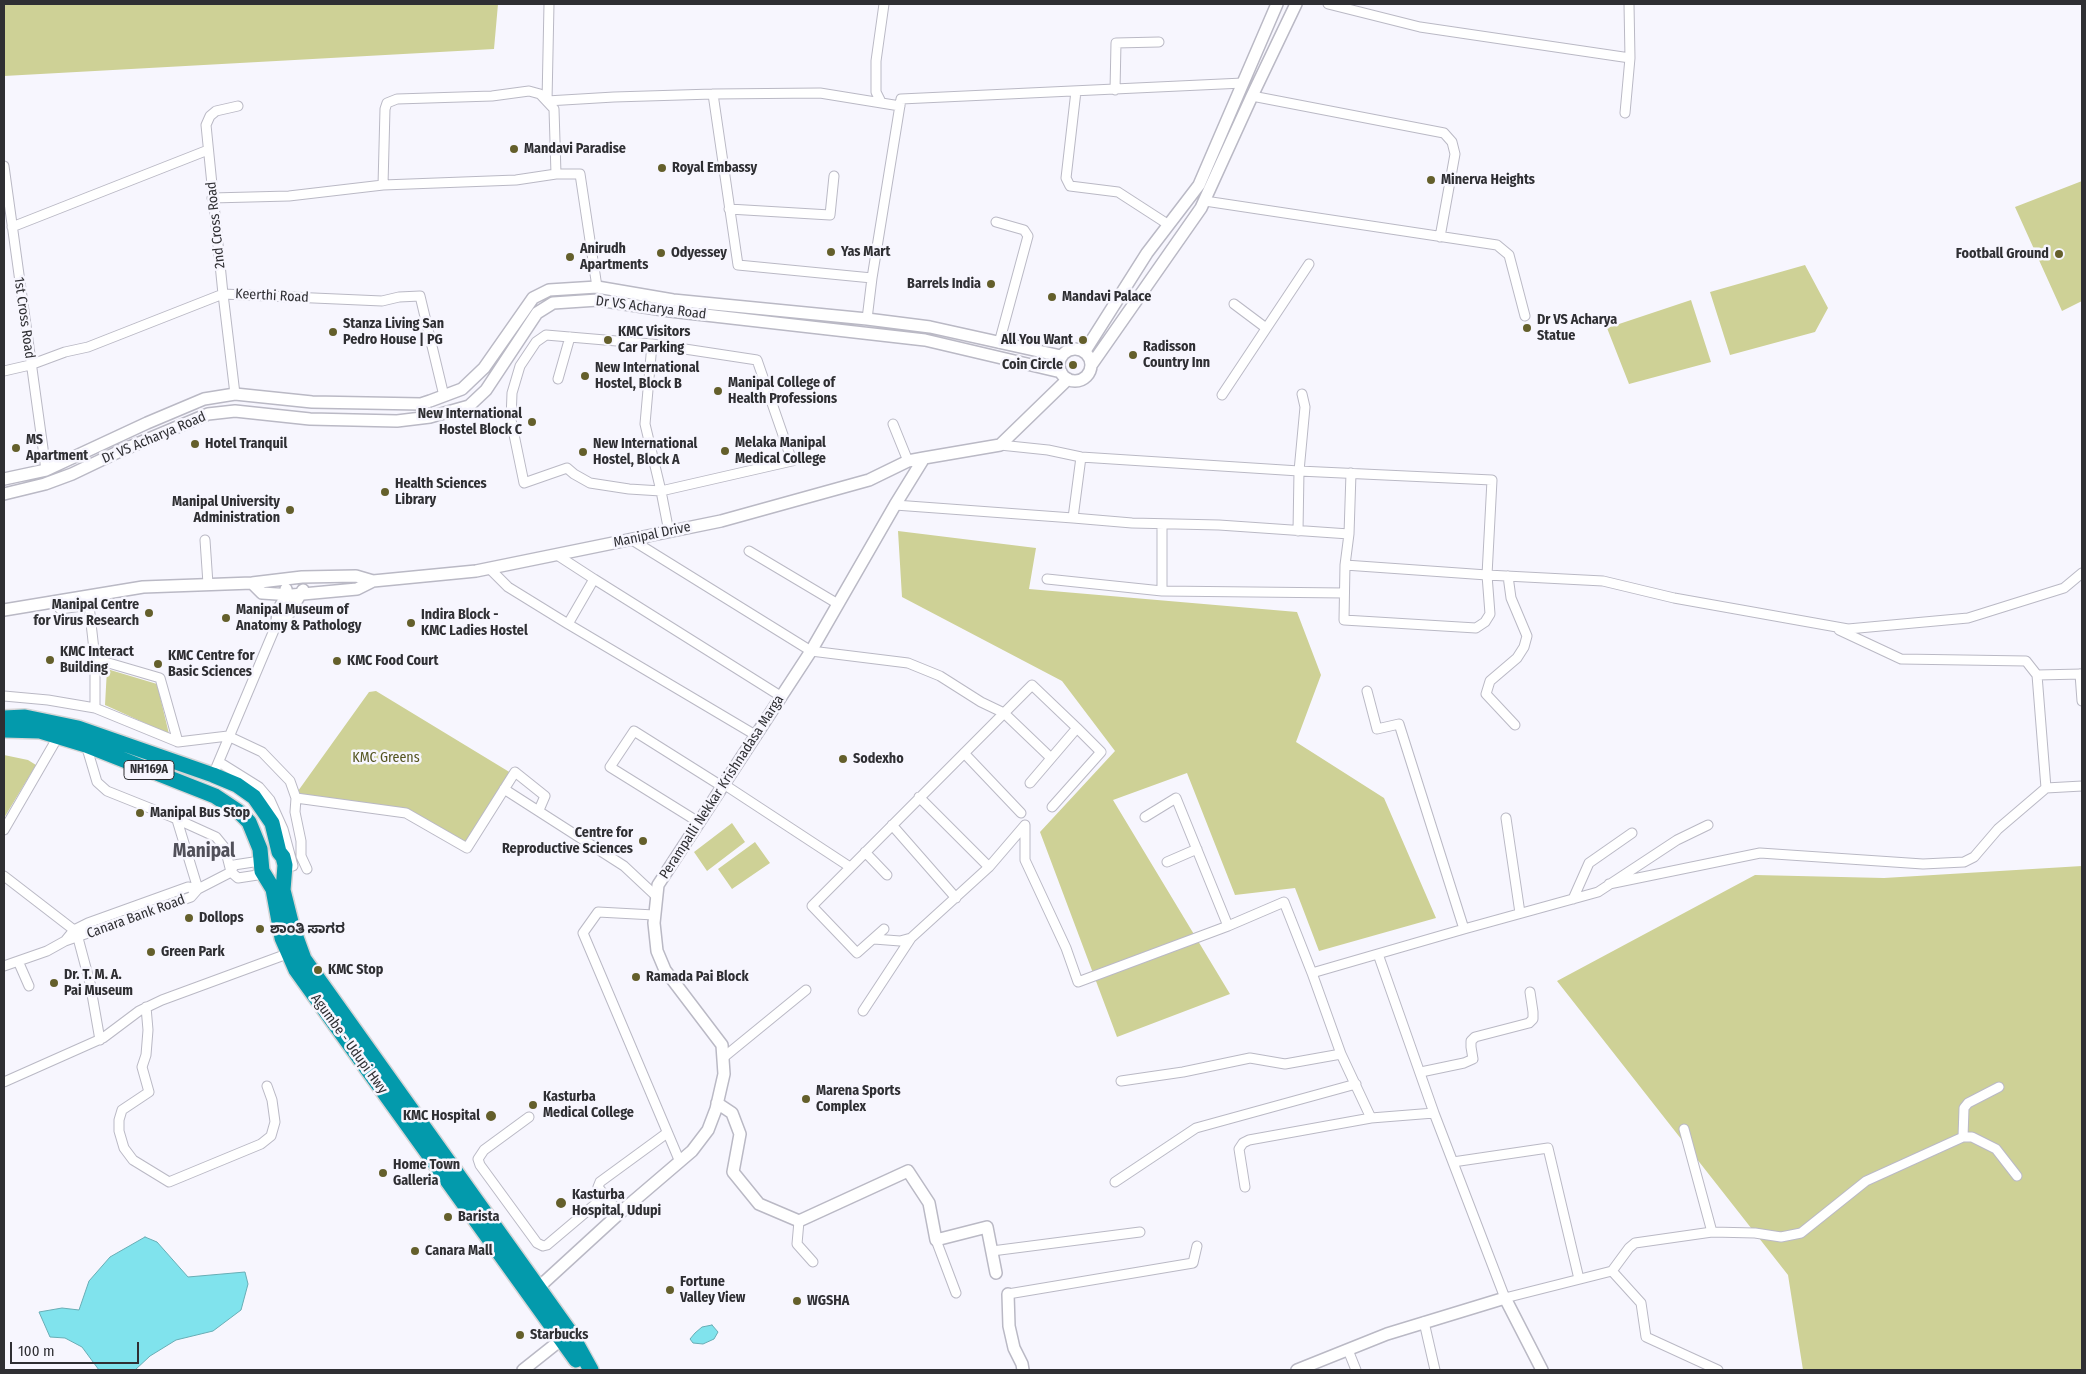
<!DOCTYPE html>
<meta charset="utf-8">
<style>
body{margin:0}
#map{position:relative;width:2086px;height:1374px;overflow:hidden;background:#f7f6fe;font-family:"Fira Sans Condensed",sans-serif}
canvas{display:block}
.frame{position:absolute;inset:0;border:5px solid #2f2f33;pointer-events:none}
.scale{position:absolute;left:10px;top:1342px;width:129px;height:22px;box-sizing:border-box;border:2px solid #2f2f33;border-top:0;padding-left:6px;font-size:15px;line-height:18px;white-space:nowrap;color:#2f2f33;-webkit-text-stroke:4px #f7f6fe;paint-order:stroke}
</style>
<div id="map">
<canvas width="2086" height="1374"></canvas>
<div class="frame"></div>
<div class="scale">100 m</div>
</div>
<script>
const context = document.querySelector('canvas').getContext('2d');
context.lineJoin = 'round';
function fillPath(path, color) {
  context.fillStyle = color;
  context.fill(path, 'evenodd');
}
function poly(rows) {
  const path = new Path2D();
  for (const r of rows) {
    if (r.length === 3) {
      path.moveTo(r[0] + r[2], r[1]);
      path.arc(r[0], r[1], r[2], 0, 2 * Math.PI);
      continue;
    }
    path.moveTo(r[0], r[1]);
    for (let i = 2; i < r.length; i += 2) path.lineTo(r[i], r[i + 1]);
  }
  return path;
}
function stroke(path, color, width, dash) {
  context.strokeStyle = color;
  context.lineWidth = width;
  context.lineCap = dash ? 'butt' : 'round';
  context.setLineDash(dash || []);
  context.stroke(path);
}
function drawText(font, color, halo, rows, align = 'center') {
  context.font = font + ' "Fira Sans Condensed","Noto Sans Kannada",sans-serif';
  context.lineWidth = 5;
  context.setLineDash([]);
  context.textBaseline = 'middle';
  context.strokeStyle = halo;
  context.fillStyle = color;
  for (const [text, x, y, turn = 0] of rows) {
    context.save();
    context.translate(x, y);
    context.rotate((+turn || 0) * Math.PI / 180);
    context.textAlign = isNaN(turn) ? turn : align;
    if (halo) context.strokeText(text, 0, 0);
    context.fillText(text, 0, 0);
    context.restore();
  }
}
const green = poly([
 [4,4,498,4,494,49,4,76],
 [2082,181,2082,301,2062,311,2015,207],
 [1805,265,1828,308,1815,332,1730,355,1710,292],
 [1691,300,1711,362,1629,384,1607,328],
 [898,531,1036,548,1029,589,1297,612,1321,675,1296,742,1384,798,1436,918,1319,951,1295,888,1235,895,1187,773,1113,800,1230,994,1117,1037,1040,832,1115,751,1062,681,902,597],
 [107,669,157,684,169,734,105,705],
 [376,691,511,773,466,847,407,813,293,798,369,692],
 [4,755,28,760,36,765,4,818],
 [732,823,745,842,707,871,694,852],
 [755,842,770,863,732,889,718,869],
 [2082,866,2082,1370,1803,1370,1788,1275,1557,981,1755,875,1884,878]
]);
const water = poly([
 [145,1237,157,1242,188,1277,245,1272,248,1284,241,1310,213,1331,176,1340,150,1356,135,1370,99,1370,82,1347,65,1338,50,1337,39,1312,62,1308,79,1310,89,1281,110,1257,145,1237],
 [712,1325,718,1332,714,1339,703,1344,693,1343,690,1339,695,1333,702,1327,712,1325]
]);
const street = poly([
 [549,4,547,101,614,97,713,94],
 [1328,4,1420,27,1630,58],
 [1115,90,1116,43,1159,42],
 [1076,91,1066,178,1070,186,1118,192,1169,225],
 [1252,96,1444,133,1452,142,1455,154,1440,237],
 [881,102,876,92,876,61,884,4],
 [1625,113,1630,58,1629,4],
 [4,166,46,470],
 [383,185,385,109,387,103,397,99,492,96,529,91,540,94,554,109,556,174],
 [212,198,289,196,383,185,516,180,556,174,580,174,597,287],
 [1205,201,1497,245,1509,255,1525,316],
 [729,209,830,215,834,176],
 [996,222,1024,230,1028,236,999,343],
 [12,227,208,150],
 [872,278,738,265,713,94,820,93,900,106],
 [1234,304,1266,328],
 [867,319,872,278,901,99,1243,83],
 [652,344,757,360,792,461,661,491,629,489,590,483,574,474,567,468,524,483,511,420,512,393,520,366,536,342,546,335,652,344,645,424,661,491,669,532],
 [4,371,30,365,65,352,88,347,223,294,382,301,399,297,420,296,444,396],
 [558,379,570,337],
 [235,394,223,294,206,125,210,116,216,111,238,106],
 [1222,395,1309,264],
 [893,424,908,461],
 [1000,445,1048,450,1081,457,1299,471,1492,480,1487,575,1345,565,1344,620,1476,628,1485,622,1490,614,1487,575,1603,581,1674,598,1848,629,1968,618,2064,588,2082,573],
 [1081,457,1073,518,1132,523,1219,525,1349,534,1345,565],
 [895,505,1073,518],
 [1298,531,1299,471,1305,407,1302,394],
 [1349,534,1351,473],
 [205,540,208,584],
 [632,540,811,651,908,663,940,676,981,702,1004,713,1051,758],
 [749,551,838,604],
 [557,555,594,579],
 [490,569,508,587,568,624],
 [1508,576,1511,598,1527,636,1524,647,1517,658,1490,681,1486,694,1515,725],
 [1047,579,1162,591,1162,524],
 [1162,591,1344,593],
 [60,609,89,605,95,659,160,678,178,742,228,736,262,752,290,781,296,798,295,812,301,841,301,856,307,869],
 [95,659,95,708,178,742],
 [2080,674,2082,701],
 [2037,675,2082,674],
 [4,696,48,700,95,708],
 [757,736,568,624,594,579,782,697],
 [86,745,97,782,107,791,172,817,216,837,225,848,231,872],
 [964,753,1021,813],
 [219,762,259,787,270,800,283,829,293,866],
 [213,775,277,623],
 [725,785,850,867],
 [2046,788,2082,786],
 [504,789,624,866,656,896],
 [919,797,989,867],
 [296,798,406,813,467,848,515,772,545,796,539,810],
 [1052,807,1101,752,1077,728],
 [1145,817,1176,798,1228,926,1284,902,1312,973],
 [1506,818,1520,913],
 [177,820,198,889],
 [700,823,610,767,634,731,723,787],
 [892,825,956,898],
 [1025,825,1025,860,1066,948,1078,982,1228,926],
 [4,830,59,735],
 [865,852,887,875],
 [1167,862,1197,849],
 [231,872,238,878,264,874],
 [231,872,234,865,260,861],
 [4,876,74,930],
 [1609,884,1760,853,1923,864,1964,862,1974,857,1998,829,2046,788,2037,675,2026,661,1901,659,1839,630],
 [1573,899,1589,863,1632,833],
 [654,915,598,912,583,933,680,1162],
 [884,929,857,953,812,906,1032,685,1077,728,1030,783],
 [1464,929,1598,892,1677,840,1708,825],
 [78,938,90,983,100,1040],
 [874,939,900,941,911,938,989,867,1025,825],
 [65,941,74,930,88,923,188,887,198,889],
 [1378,954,1434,1113],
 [18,961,29,986],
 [4,966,47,951,65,941,191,897,198,889,231,872],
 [146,1007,148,1030,146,1055,142,1067,149,1092,122,1110,119,1120,119,1131,124,1148,133,1160,169,1182,261,1144,271,1136,275,1122,272,1100,267,1086],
 [863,1011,911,938],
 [1341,1054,1371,1118,1434,1113,1505,1298,1612,1271,1629,1248,1635,1243,1712,1232,1755,1233,1781,1237,1801,1233,1866,1181,1963,1137,1972,1137,1996,1149,2017,1176],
 [724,1057,806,990],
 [1421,1072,1464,1063,1473,1059,1471,1047,1471,1041,1475,1037,1529,1023,1533,1019,1533,1012,1530,992],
 [1121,1081,1183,1072,1250,1058,1285,1064,1341,1054,1312,973,1464,929,1399,724,1377,729,1367,691],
 [4,1082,103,1038,139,1011,162,1000,287,954],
 [529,1117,484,1150,478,1159,480,1165,537,1243,543,1246,547,1245,605,1196,620,1213],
 [1684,1129,1712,1232],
 [1963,1137,1964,1108,1968,1103,1999,1087],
 [1453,1162,1548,1148,1579,1279],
 [1115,1182,1196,1128,1356,1084],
 [1245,1187,1239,1149,1243,1143,1249,1140,1371,1118],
 [605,1196,598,1187,600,1182,667,1133],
 [799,1221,797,1244,813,1262],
 [936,1240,956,1293],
 [992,1251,1140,1232],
 [1612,1271,1641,1303,1646,1337,1718,1370],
 [1008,1294,1193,1263,1197,1246],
 [1424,1322,1435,1370],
 [1348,1350,1356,1370]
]);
const secondary = poly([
 [1075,365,16],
 [1085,351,1147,253,1199,185,1277,4],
 [1092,364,1201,208,1252,96,1296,4],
 [4,479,46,470,147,423,204,399,235,394,312,402,421,404,430,401,462,389,484,368,533,298,549,290,597,287,673,300,867,319,930,327,1061,356],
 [4,494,45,484,72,474,120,451,208,414,235,411,310,419,397,421,430,417,469,406,486,390,537,313,553,303,598,300,670,311,925,340,1061,372],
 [252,583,262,593,292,595,357,589,373,581],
 [4,610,143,587,252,583,302,577,356,576,373,581,476,571,721,521,869,480,908,461,924,458],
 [277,623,287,616,303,590],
 [277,623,278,611,287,594,286,589],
 [717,1103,732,1113,740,1134,733,1172,759,1204,799,1221,908,1171,929,1203,936,1240,987,1227,996,1273],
 [539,1287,623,1210,692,1151,708,1130,716,1109,724,1074,722,1045,665,970,657,951,654,923,658,885,811,651,895,505,924,458,1000,445,1068,379],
 [1008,1294,1009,1326,1014,1348,1022,1364,1023,1370],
 [523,1370,562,1339],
 [1297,1370,1387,1334,1505,1298,1542,1370]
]);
const highway = poly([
 [4,718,25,717,78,728,213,775,237,785,254,797,272,823,279,852,283,857,285,865,283,890,292,926,304,959,570,1332,591,1370],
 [4,730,40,731,86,745,215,796,239,812,249,822,260,849,262,871,273,889,282,938,296,970,576,1360]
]);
const markers = [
 [514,149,5,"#645f2b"],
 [662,168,5,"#645f2b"],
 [1431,180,5,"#645f2b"],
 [831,252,5,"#645f2b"],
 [661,253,5,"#645f2b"],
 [2059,254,5,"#645f2b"],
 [570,257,5,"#645f2b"],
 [991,284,5,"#645f2b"],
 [1052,297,5,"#645f2b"],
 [1527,328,5,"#645f2b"],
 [333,332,5,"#645f2b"],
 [608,340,5,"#645f2b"],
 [1083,340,5,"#645f2b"],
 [1133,355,5,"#645f2b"],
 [1073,365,5,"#645f2b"],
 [585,376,5,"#645f2b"],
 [718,391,5,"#645f2b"],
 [532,422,5,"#645f2b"],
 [195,444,5,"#645f2b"],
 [16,448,5,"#645f2b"],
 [725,451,5,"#645f2b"],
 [583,452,5,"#645f2b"],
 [385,492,5,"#645f2b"],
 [290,510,5,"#645f2b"],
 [149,613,5,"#645f2b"],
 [226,618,5,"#645f2b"],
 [411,623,5,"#645f2b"],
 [50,660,5,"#645f2b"],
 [337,661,5,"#645f2b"],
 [158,664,5,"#645f2b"],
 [843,759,5,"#645f2b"],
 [140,813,5,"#645f2b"],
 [643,841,5,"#645f2b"],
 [189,918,5,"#645f2b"],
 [260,929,5,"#645f2b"],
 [151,952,5,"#645f2b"],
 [318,970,5,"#645f2b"],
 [636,977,5,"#645f2b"],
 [54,983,5,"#645f2b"],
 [806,1099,5,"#645f2b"],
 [533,1105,5,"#645f2b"],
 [491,1116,6,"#645f2b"],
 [383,1173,5,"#645f2b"],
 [561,1203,6,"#645f2b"],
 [448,1217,5,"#645f2b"],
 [415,1251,5,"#645f2b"],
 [670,1290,5,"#645f2b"],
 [797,1301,5,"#645f2b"],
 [520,1335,5,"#645f2b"]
];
const shields = [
 [149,770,50]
];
const shieldNames = [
 ["NH169A",149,770]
];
const poiNames = [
 ["Mandavi Paradise",524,149],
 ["Royal Embassy",672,168],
 ["Minerva Heights",1441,180],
 ["Anirudh",580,249],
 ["Apartments",580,265],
 ["Yas Mart",841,252],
 ["Odyessey",671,253],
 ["Football Ground",2049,254,"right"],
 ["Barrels India",981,284,"right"],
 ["Mandavi Palace",1062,297],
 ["Dr VS Acharya",1537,320],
 ["Statue",1537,336],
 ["Stanza Living San",343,324],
 ["Pedro House | PG",343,340],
 ["KMC Visitors",618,332],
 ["Car Parking",618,348],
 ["All You Want",1073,340,"right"],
 ["Radisson",1143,347],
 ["Country Inn",1143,363],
 ["Coin Circle",1063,365,"right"],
 ["New International",595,368],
 ["Hostel, Block B",595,384],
 ["Manipal College of",728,383],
 ["Health Professions",728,399],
 ["New International",522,414,"right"],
 ["Hostel Block C",522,430,"right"],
 ["MS",26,440],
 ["Apartment",26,456],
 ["Melaka Manipal",735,443],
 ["Medical College",735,459],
 ["Hotel Tranquil",205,444],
 ["New International",593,444],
 ["Hostel, Block A",593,460],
 ["Health Sciences",395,484],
 ["Library",395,500],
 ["Manipal University",280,502,"right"],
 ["Administration",280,518,"right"],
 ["Manipal Centre",139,605,"right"],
 ["for Virus Research",139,621,"right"],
 ["Manipal Museum of",236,610],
 ["Anatomy & Pathology",236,626],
 ["Indira Block -",421,615],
 ["KMC Ladies Hostel",421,631],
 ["KMC Interact",60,652],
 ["Building",60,668],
 ["KMC Centre for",168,656],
 ["Basic Sciences",168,672],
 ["KMC Food Court",347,661],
 ["Sodexho",853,759],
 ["Manipal Bus Stop",150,813],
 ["Centre for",633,833,"right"],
 ["Reproductive Sciences",633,849,"right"],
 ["Dollops",199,918],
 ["ಶಾಂತಿ ಸಾಗರ",270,929],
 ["Green Park",161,952],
 ["KMC Stop",328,970],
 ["Dr. T. M. A.",64,975],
 ["Pai Museum",64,991],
 ["Ramada Pai Block",646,977],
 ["Marena Sports",816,1091],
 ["Complex",816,1107],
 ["Kasturba",543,1097],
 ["Medical College",543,1113],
 ["KMC Hospital",480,1116,"right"],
 ["Home Town",393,1165],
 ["Galleria",393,1181],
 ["Kasturba",572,1195],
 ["Hospital, Udupi",572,1211],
 ["Barista",458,1217],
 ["Canara Mall",425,1251],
 ["Fortune",680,1282],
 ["Valley View",680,1298],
 ["WGSHA",807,1301],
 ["Starbucks",530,1335]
];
const streetNames = [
 ["2nd Cross Road",216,225,-96],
 ["Keerthi Road",272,296,3],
 ["Dr VS Acharya Road",651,308,7],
 ["1st Cross Road",24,318,82],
 ["Dr VS Acharya Road",154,438,-23],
 ["Manipal Drive",652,535,-12],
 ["Perampalli Nekkar Krishnadasa Marga",722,787,-57],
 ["Canara Bank Road",136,917,-20],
 ["Agumbe - Udupi Hwy",349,1044,54]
];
const parkNames = [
 ["KMC Greens",386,758]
];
const districtNames = [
 ["Manipal",204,852]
];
fillPath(green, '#ced196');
fillPath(water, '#80e3ed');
stroke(water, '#68adb5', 1);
stroke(street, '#bab9c5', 11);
stroke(secondary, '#bab9c5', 14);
stroke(highway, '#d5d5d6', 18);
stroke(street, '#fff', 9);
stroke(secondary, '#fff', 11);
stroke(highway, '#039aac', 15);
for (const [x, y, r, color] of markers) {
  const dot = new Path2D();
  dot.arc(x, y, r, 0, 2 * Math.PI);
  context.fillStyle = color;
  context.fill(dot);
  stroke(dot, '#f7f6fe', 2);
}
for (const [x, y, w] of shields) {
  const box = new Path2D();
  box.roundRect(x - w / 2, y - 9.5, w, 19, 4);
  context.fillStyle = '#f7f6fe';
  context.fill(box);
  stroke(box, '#2f2f33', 1);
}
drawText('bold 12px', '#2f2f33', null, shieldNames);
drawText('bold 14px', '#2f2f33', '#f7f6fe', poiNames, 'left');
drawText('14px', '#2f2f33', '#f7f6fe', streetNames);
drawText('14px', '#53541f', '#f7f6fe', parkNames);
drawText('bold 19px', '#51505a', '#f7f6fe', districtNames);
</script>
